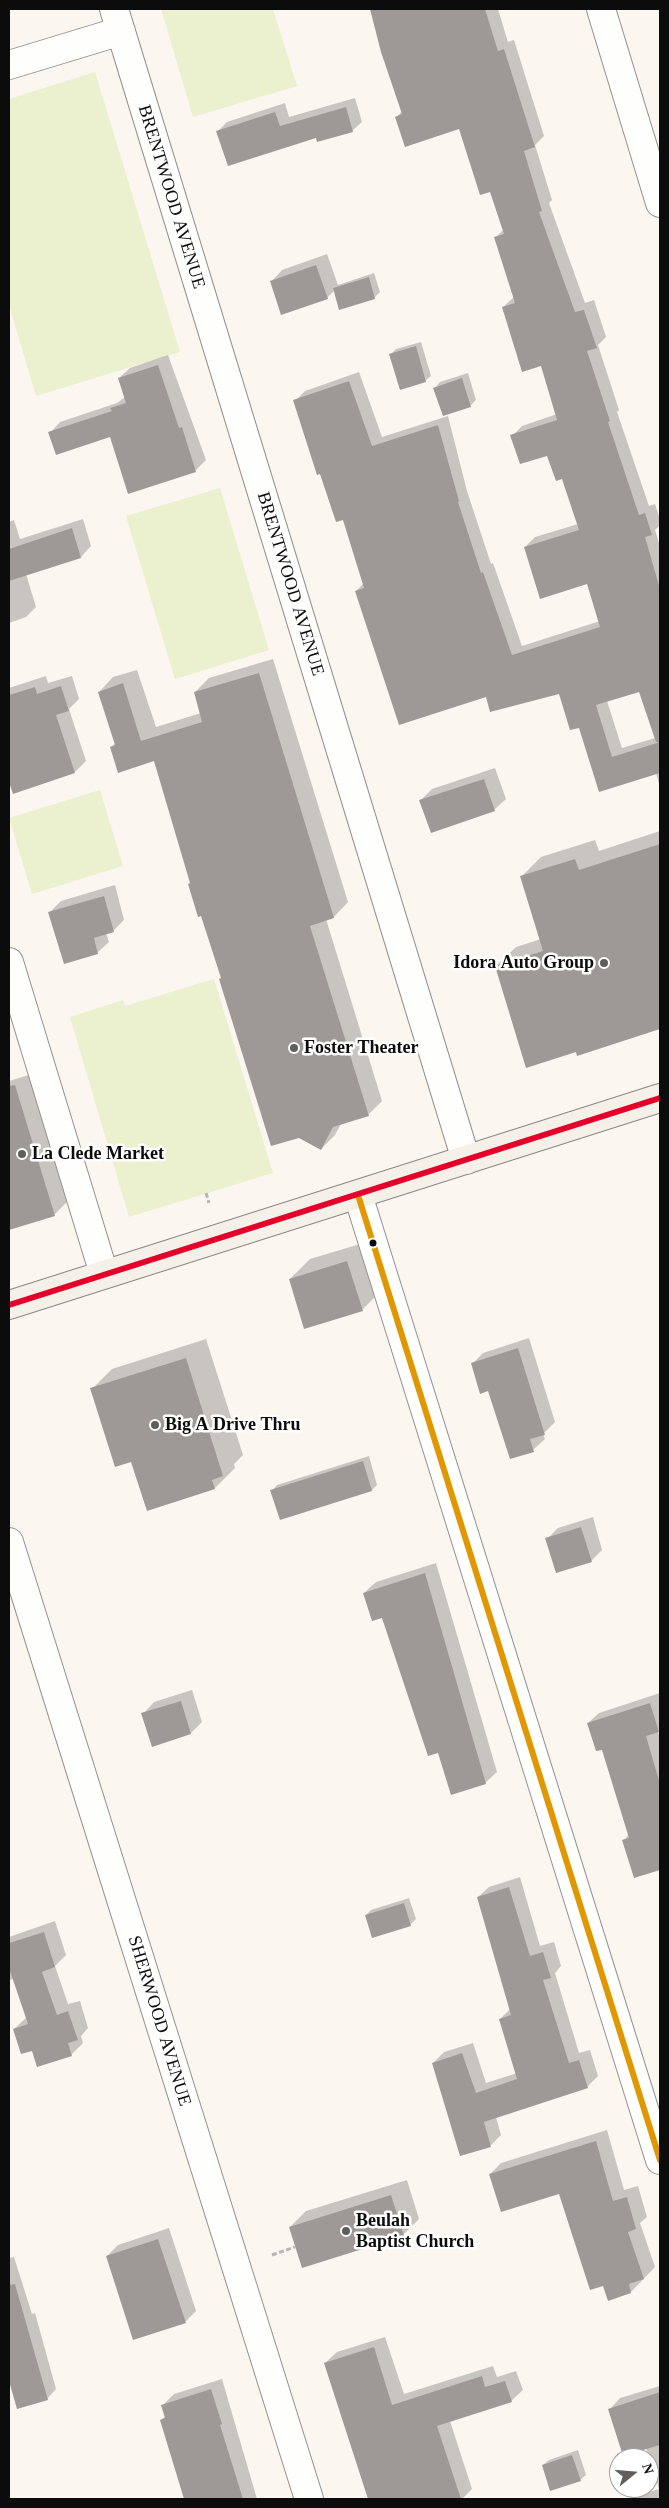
<!DOCTYPE html>
<style>
body{margin:0}
#map{position:relative;width:669px;height:2508px;overflow:hidden;background:#fbf6f0;font-family:"Times New Roman",serif}
canvas{display:block}
.frame{position:absolute;inset:0;border:10px solid #0c0c0c;pointer-events:none}
.north{position:absolute;left:609px;top:2448px;width:50px;height:50px;box-sizing:border-box;background:#fff;border:1px solid #9e9e9e;border-radius:50%;rotate:73deg;font-size:14px;font-weight:700;line-height:20px;text-align:center;color:#0c0c0c}
.north::after{content:'';display:block;margin:auto;width:18px;height:22px;background:#605e5c;clip-path:polygon(50% 0,100% 100%,50% 72%,0 100%)}
</style>
<div id="map">
<canvas width="669" height="2508"></canvas>
<div class="frame"></div>
<div class="north">N</div>
</div>
<script>
const context = document.querySelector('canvas').getContext('2d');
context.lineJoin = 'round';
function fillPath(path, color) {
  context.fillStyle = color;
  context.fill(path, 'evenodd');
}
function poly(rows) {
  const path = new Path2D();
  for (const r of rows) {
    path.moveTo(r[0], r[1]);
    for (let i = 2; i < r.length; i += 2) path.lineTo(r[i], r[i + 1]);
  }
  return path;
}
function stroke(path, color, width, dash) {
  context.strokeStyle = color;
  context.lineWidth = width;
  context.lineCap = dash ? 'butt' : 'round';
  context.setLineDash(dash || []);
  context.stroke(path);
}
function drawText(font, color, halo, rows, align = 'center') {
  context.font = font + ' "Times New Roman",serif';
  context.lineWidth = 5;
  context.setLineDash([]);
  context.textBaseline = 'middle';
  context.strokeStyle = halo;
  context.fillStyle = color;
  for (const [text, x, y, turn = 0] of rows) {
    context.save();
    context.translate(x, y);
    context.rotate((+turn || 0) * Math.PI / 180);
    context.textAlign = isNaN(turn) ? turn : align;
    if (halo) context.strokeText(text, 0, 0);
    context.fillText(text, 0, 0);
    context.restore();
  }
}
const green = poly([
 [161,9,273,9,297,86,193,117],
 [95,72,180,352,36,396,9,305,9,99],
 [220,488,269,650,175,679,126,516],
 [100,790,123,866,32,894,9,818],
 [214,979,273,1173,129,1217,70,1017,123,1000,125,1006]
]);
const shadow = poly([
 [371,9,498,9,508,42,514,40,544,136,535,145,552,200,549,203,585,303,594,300,606,337,598,345,619,410,617,412,649,506,655,504,660,520,660,525,655,530,660,546,660,788,656,773,600,790,580,726,560,693,487,695,356,591,364,583,344,518,295,401,305,391,359,372,382,437,448,416,467,491,491,564,493,563,522,646,600,621,588,583,525,547,535,537,578,524,562,477,548,454,512,436,522,426,557,414,541,365,503,307,514,297,495,238,504,229,491,190,460,127,397,117,402,111,382,52],
 [640,690,655,738,622,748,607,701],
 [355,98,362,122,352,131,317,136,218,131,227,122,285,103,289,117],
 [327,254,338,285,374,273,380,292,374,298,335,290,327,298,271,282,282,270],
 [421,342,431,376,425,381,391,354,396,349],
 [168,355,206,460,195,471,111,436,50,433,60,422,117,403,125,397,119,378,130,368],
 [468,373,476,400,471,405,443,415,435,388,440,382],
 [83,519,91,546,81,557,26,574,36,607,26,617,9,623,9,522,14,520,20,539],
 [273,659,348,902,334,917,326,919,382,1101,368,1115,341,1124,335,1135,321,1149,222,978,202,914,189,884,191,882,155,760,111,747,116,743,99,692,113,677,137,670,156,727,201,713,195,692,209,678],
 [46,676,48,683,72,676,79,699,69,709,86,761,75,772,14,792,9,778,9,688],
 [495,768,506,799,494,810,421,800,432,789],
 [660,831,660,1028,577,1054,496,966,516,947,541,939,521,877,541,857,595,840,599,851],
 [115,885,124,920,113,931,106,933,109,942,97,953,50,912,61,901],
 [32,1074,70,1199,54,1215,9,1229,9,1081],
 [367,1242,382,1290,362,1310,290,1279,310,1259],
 [529,1338,555,1422,543,1434,545,1439,533,1450,472,1364,483,1353],
 [206,1339,243,1455,234,1464,235,1468,215,1488,147,1509,132,1460,92,1389,112,1369],
 [369,1456,377,1485,372,1490,272,1491,277,1485],
 [593,1517,602,1550,591,1561,547,1539,558,1528],
 [436,1563,497,1772,485,1783,439,1751,383,1616,364,1593,376,1582],
 [192,1690,202,1722,191,1733,143,1714,154,1702],
 [660,1693,660,1729,658,1731,660,1740,660,1868,635,1876,624,1840,629,1834,603,1748,588,1723,599,1713],
 [520,1877,540,1946,554,1942,561,1966,555,1973,579,2053,590,2050,598,2076,587,2087,496,2117,501,2135,491,2145,461,2155,433,2063,444,2052,473,2043,486,2083,517,2073,500,2019,511,2008,478,1897,489,1887],
 [409,1898,416,1919,410,1925,366,1915,371,1910],
 [55,1921,66,1955,55,1966,68,2004,80,2001,88,2028,81,2036,83,2043,72,2054,38,2065,33,2049,14,2029,27,2017,14,1979,9,1980,9,1937],
 [607,2130,624,2190,638,2186,647,2217,640,2223,655,2267,631,2292,603,2284,559,2192,490,2174,501,2163],
 [407,2180,419,2219,403,2235,290,2227,306,2211],
 [169,2228,196,2311,185,2322,107,2256,118,2245],
 [14,2257,32,2314,35,2313,56,2389,47,2399,14,2379,9,2362,9,2258],
 [385,2337,404,2394,493,2366,497,2377,516,2371,523,2390,511,2401,450,2421,472,2489,462,2499,369,2499,325,2363,337,2352],
 [222,2379,257,2499,186,2499,161,2420,166,2416,163,2405,174,2394],
 [660,2386,660,2499,625,2499,659,2489,646,2448,610,2409,620,2398],
 [578,2450,586,2475,580,2480,543,2465,549,2460]
]);
const building = poly([
 [370,9,485,9,498,51,504,49,535,147,524,151,542,211,539,212,575,312,584,310,597,348,587,351,610,421,608,422,639,515,645,513,652,535,645,537,660,589,660,742,656,742,639,692,596,705,612,757,660,742,660,773,599,792,579,728,570,730,559,694,490,712,486,697,399,725,355,591,364,588,343,520,336,522,320,474,317,475,293,400,349,381,372,446,438,425,459,501,458,502,481,573,483,572,512,655,600,627,587,584,540,599,524,547,579,530,562,479,556,481,547,456,520,464,510,435,557,420,541,366,522,372,502,307,515,303,494,237,504,234,490,192,480,195,459,129,405,147,395,117,402,114,381,52],
 [346,107,353,132,317,142,316,138,228,166,216,131,275,112,280,126],
 [316,265,328,299,281,315,270,281],
 [369,277,375,299,339,310,333,288],
 [416,346,426,382,400,390,389,354],
 [158,365,179,428,182,427,196,472,128,494,110,437,56,455,48,432,112,411,110,408,126,403,118,378],
 [462,378,471,407,443,416,433,388],
 [72,528,81,558,9,581,9,549],
 [259,673,334,918,310,926,369,1116,333,1127,321,1150,299,1138,271,1146,219,979,221,978,201,916,198,917,188,884,190,883,154,761,118,773,110,747,115,745,98,692,123,683,141,741,202,722,194,692],
 [61,686,69,711,56,715,75,773,13,794,9,782,9,695,35,687,37,694],
 [484,779,495,811,431,833,419,800],
 [660,844,660,1029,577,1056,576,1052,526,1068,495,966,543,951,520,876,575,859,579,870],
 [104,896,114,932,94,938,98,954,64,964,48,912],
 [15,1085,55,1216,9,1230,9,1086],
 [347,1261,363,1311,304,1329,289,1279],
 [518,1348,545,1435,530,1439,534,1452,510,1459,488,1391,480,1394,471,1363],
 [186,1358,223,1476,212,1480,215,1489,147,1511,131,1462,115,1467,90,1388],
 [363,1461,372,1491,280,1520,270,1490],
 [581,1527,592,1562,556,1573,545,1538],
 [425,1573,486,1784,451,1795,438,1753,428,1756,382,1618,372,1621,363,1593],
 [181,1701,191,1734,152,1747,141,1713],
 [650,1703,659,1732,646,1736,660,1784,660,1870,634,1878,622,1840,629,1838,602,1750,596,1751,587,1723],
 [509,1887,530,1956,543,1952,551,1978,543,1980,569,2063,579,2060,588,2088,484,2122,491,2147,460,2156,432,2063,462,2053,476,2093,517,2079,499,2019,511,2015,477,1897],
 [404,1903,411,1926,372,1938,365,1915],
 [44,1932,55,1967,42,1972,57,2015,68,2011,78,2040,68,2043,72,2056,37,2067,32,2051,21,2054,13,2029,28,2024,9,1968,9,1943],
 [596,2141,613,2201,627,2197,636,2229,628,2232,644,2279,629,2284,631,2293,608,2301,603,2286,590,2290,559,2194,501,2212,489,2174],
 [391,2195,404,2236,302,2268,289,2227],
 [158,2239,186,2323,133,2340,106,2256],
 [15,2284,48,2400,17,2409,9,2381,9,2285],
 [374,2347,392,2405,482,2376,485,2387,505,2381,512,2402,437,2426,461,2499,368,2499,324,2363],
 [211,2389,222,2424,220,2425,243,2499,184,2499,160,2420,165,2418,161,2405],
 [660,2392,660,2445,623,2456,608,2409],
 [572,2455,581,2481,550,2491,542,2465]
]);
const path = poly([
 [206,1193,209,1203],
 [272,2255,295,2247]
]);
const minor = poly([
 [114,9,466,1160],
 [601,9,660,203],
 [9,65,121,31],
 [9,962,104,1274],
 [358,1195,660,2160],
 [9,1542,309,2499]
]);
const secondary = poly([
 [9,1305,660,1098]
]);
const bus1 = poly([
 [358,1195,660,2160]
]);
const bus2 = poly([
 [9,1305,660,1098]
]);
const markers = [
 [604,963,5,"#605e5c"],
 [294,1048,5,"#605e5c"],
 [22,1154,5,"#605e5c"],
 [373,1243,4.5,"#0c0c0c"],
 [155,1425,5,"#605e5c"],
 [346,2231,5,"#605e5c"]
];
const streetNames = [
 ["BRENTWOOD AVENUE",171,197,73],
 ["BRENTWOOD AVENUE",290,584,73],
 ["SHERWOOD AVENUE",159,2021,73]
];
const poiNames = [
 ["Idora Auto Group",594,963,"right"],
 ["Foster Theater",304,1048],
 ["La Clede Market",32,1154],
 ["Big A Drive Thru",165,1425],
 ["Beulah",356,2221],
 ["Baptist Church",356,2242]
];
fillPath(green, '#ebf0ce');
fillPath(shadow, '#0003');
fillPath(building, '#9e9996');
stroke(minor, '#94918f', 30);
stroke(secondary, '#8a8885', 30);
stroke(path, '#b7b6b5', 3, [5, 2.5]);
stroke(minor, '#fefefd', 28);
stroke(secondary, '#f5f0e8', 28);
stroke(bus1, '#e09701', 6);
stroke(bus2, '#e4002b', 6);
for (const [x, y, r, color] of markers) {
  const dot = new Path2D();
  dot.arc(x, y, r, 0, 2 * Math.PI);
  context.fillStyle = color;
  context.fill(dot);
  stroke(dot, '#fff', 2);
}
drawText('18px', '#0c0c0c', '#fff', streetNames);
drawText('bold 18px', '#0c0c0c', '#fff', poiNames, 'left');
</script>
